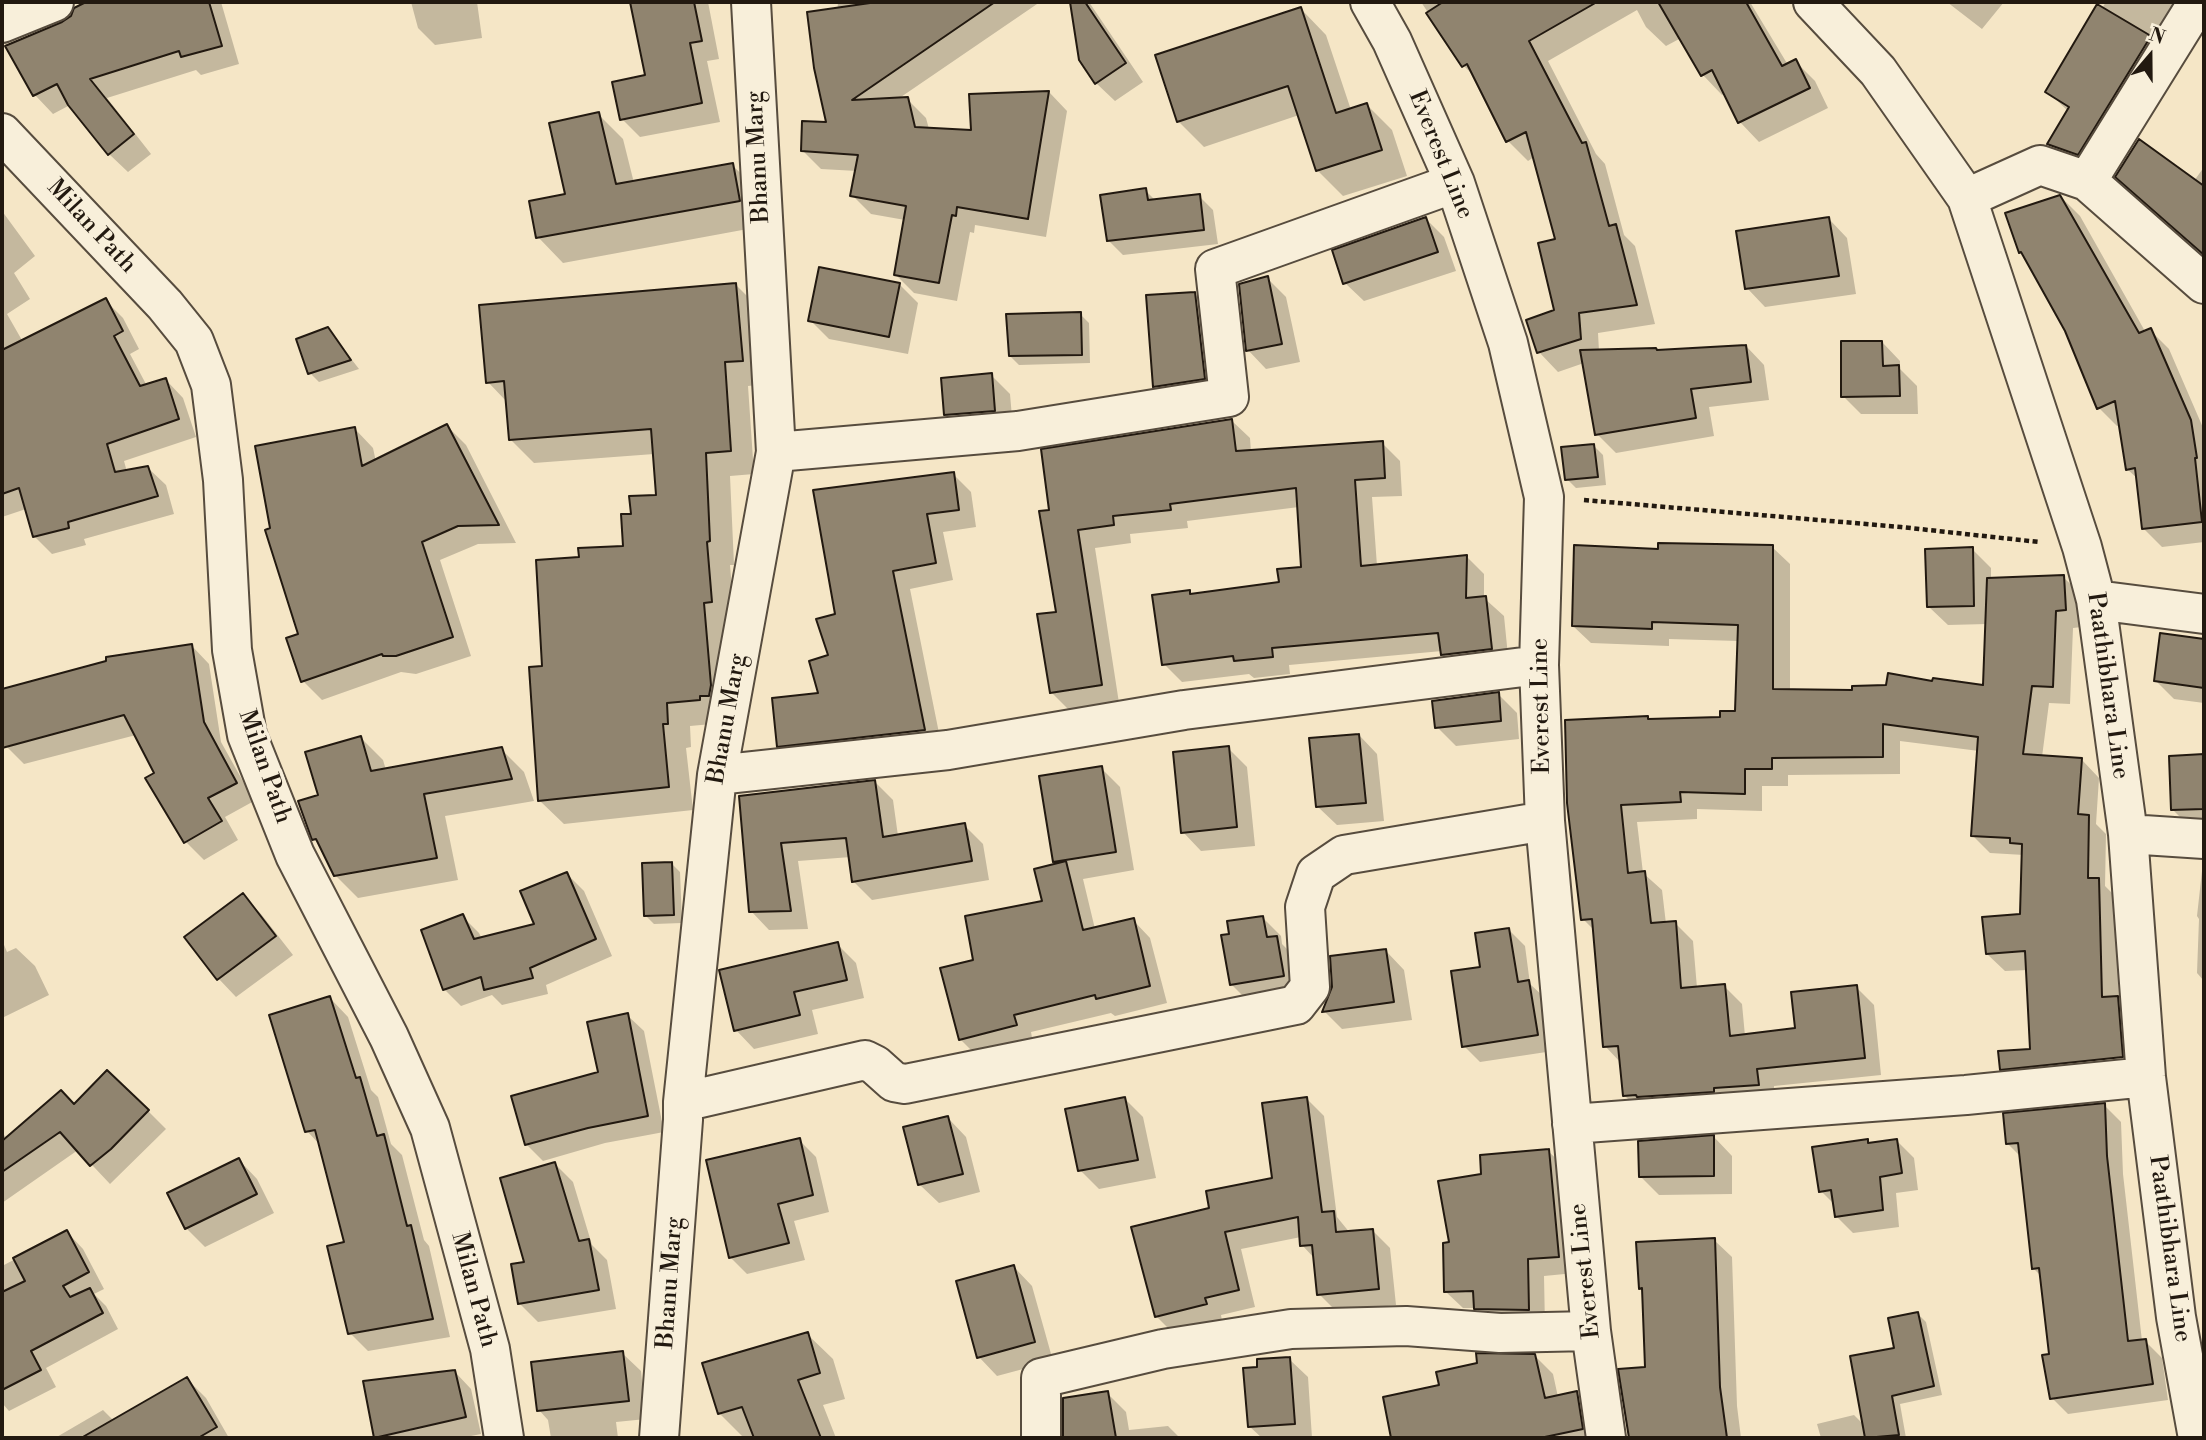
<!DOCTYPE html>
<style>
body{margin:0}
#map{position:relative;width:2206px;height:1440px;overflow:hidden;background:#f5e6c6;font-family:"Libre Bodoni",serif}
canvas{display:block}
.frame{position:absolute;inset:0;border:4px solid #221910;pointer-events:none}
.north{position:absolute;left:2115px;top:21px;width:70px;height:70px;-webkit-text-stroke:5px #f8efda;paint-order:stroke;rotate:20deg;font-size:19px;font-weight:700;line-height:28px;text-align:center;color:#221910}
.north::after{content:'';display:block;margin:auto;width:24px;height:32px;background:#221910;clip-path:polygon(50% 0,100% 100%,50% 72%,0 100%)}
</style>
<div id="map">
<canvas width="2206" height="1440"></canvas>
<div class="frame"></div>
<div class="north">N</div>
</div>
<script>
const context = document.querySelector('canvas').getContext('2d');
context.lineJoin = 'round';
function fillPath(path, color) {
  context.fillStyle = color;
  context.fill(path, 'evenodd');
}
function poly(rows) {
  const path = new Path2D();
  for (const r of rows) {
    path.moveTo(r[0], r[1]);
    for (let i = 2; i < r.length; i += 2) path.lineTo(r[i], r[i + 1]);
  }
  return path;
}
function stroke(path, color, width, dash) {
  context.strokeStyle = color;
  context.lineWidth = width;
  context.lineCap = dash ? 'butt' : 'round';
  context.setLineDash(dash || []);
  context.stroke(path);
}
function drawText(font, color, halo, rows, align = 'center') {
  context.font = font + ' "Libre Bodoni",serif';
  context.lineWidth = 7;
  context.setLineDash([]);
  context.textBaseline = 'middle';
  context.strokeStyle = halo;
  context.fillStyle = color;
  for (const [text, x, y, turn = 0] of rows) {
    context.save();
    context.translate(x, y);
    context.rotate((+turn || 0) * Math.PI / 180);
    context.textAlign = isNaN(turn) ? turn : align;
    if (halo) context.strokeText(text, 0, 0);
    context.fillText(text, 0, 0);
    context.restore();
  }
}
const shadow = poly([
 [110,2,221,2,239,64,201,75,196,70,107,98,151,154,128,172,109,154,70,105,53,114,35,95,63,24,88,8],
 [411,2,477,2,482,38,435,45,418,28],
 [632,2,708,2,719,59,707,61,720,122,640,137,622,119,647,77],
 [838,2,1040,2,898,99,907,99,926,118,929,129,973,132,971,96,1049,92,1067,111,1046,237,975,225,974,233,970,232,957,301,914,293,896,275,905,220,871,214,852,195,857,171,821,169,803,151,829,124],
 [1072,2,1089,2,1143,82,1115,101,1096,83,1080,59],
 [1421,2,1750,2,1788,65,1795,61,1815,81,1828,108,1759,142,1740,122,1725,93,1722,95,1703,75,1681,38,1666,46,1646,27,1637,10,1548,61,1596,154,1605,164,1624,235,1635,246,1655,324,1598,333,1599,351,1657,351,1746,346,1764,365,1769,400,1709,407,1714,436,1616,453,1597,434,1584,363,1558,372,1539,352,1557,312,1557,240,1534,157,1528,161,1508,141,1476,78,1464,66],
 [1947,2,2004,2,1982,29],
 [2106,2,2196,2,2095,171,2066,160,2049,143,2068,111,2048,92],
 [1301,9,1326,35,1351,110,1367,105,1392,130,1407,176,1343,196,1317,170,1299,115,1204,147,1178,121],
 [598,114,623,139,634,183,732,165,758,190,764,226,563,263,538,237,567,195],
 [2204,167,2204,256,2118,177,2194,181],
 [1145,190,1156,201,1199,196,1213,210,1218,244,1123,255,1108,240],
 [2062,198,2080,216,2146,333,2151,331,2169,349,2204,430,2204,542,2162,547,2143,528,2138,479,2127,469,2120,425,2117,426,2099,408,2066,330,2027,259,2020,252,2007,214],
 [2,211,35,256,14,273,30,299,7,314,23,342,105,300,123,318,139,349,130,354,147,386,166,380,183,398,196,437,124,461,127,472,148,468,166,485,174,514,84,539,86,545,52,554,34,536,26,509,2,517],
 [1426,219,1444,237,1456,271,1364,301,1345,283],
 [1829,219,1847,238,1856,294,1765,307,1747,288],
 [1267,278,1286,297,1300,362,1266,369,1248,350],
 [899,284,918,303,908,354,829,339,810,320],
 [736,285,760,309,766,384,748,386,754,474,730,476,734,565,730,565,735,626,723,723,690,726,691,747,686,748,693,810,564,824,540,801,544,667,580,559,624,547,633,515,657,497,654,454,534,463,510,439,507,402,488,382],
 [1195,294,1213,312,1223,397,1173,405,1155,386],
 [1080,314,1089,323,1090,363,1019,365,1010,356],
 [328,329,359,369,319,382,310,373,298,340],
 [1882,342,1900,361,1900,369,1917,386,1918,414,1861,414,1843,396],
 [991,375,1010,394,1013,429,965,433,946,415],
 [1232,421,1250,438,1251,452,1382,443,1400,461,1402,496,1372,497,1377,566,1466,556,1484,574,1484,598,1504,616,1509,666,1461,673,1443,655,1442,651,1289,665,1290,674,1254,678,1249,674,1182,682,1164,664,1189,592,1193,595,1281,584,1303,568,1299,507,1187,521,1188,528,1130,534,1131,543,1095,548,1119,703,1070,711,1052,693,1058,613,1051,511],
 [447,426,466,445,516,543,478,544,440,560,471,656,416,674,401,672,322,700,303,681,300,635,272,529,355,429,373,448,376,462],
 [1594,446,1603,455,1606,485,1576,488,1567,479],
 [953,474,971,492,976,527,943,532,953,580,910,589,942,748,796,764,779,746,820,695,837,615],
 [1772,547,1790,564,1790,691,1854,692,1934,683,1984,687,1987,624,1948,625,1929,607,1972,549,1991,568,1991,579,2063,577,2081,594,2082,627,2073,628,2070,704,2049,703,2042,757,2082,760,2099,778,2096,824,2106,834,2105,886,2116,897,2119,999,2135,1016,2139,1074,2019,1086,2002,1069,2031,1051,2028,970,2005,971,1987,954,2022,916,2024,855,1990,853,1973,836,1979,751,1900,741,1900,774,1788,775,1788,786,1762,786,1762,811,1697,809,1697,819,1637,822,1643,873,1662,890,1666,924,1675,923,1693,941,1697,988,1724,986,1742,1004,1745,1036,1797,1030,1856,987,1874,1005,1881,1075,1774,1086,1775,1102,1642,1113,1624,1095,1621,1063,1605,1046,1595,931,1583,919,1648,718,1651,721,1722,719,1737,713,1739,641,1669,639,1669,646,1591,643,1573,626,1660,551],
 [2131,1055,2131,1058,2046,1067,2046,1063],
 [2162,635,2204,640,2204,703,2174,699,2156,681],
 [191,645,209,664,221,742,254,801,225,817,238,840,204,860,186,842,157,773,136,735,24,764,6,746,2,729,2,691,108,663],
 [1498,694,1517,713,1519,739,1456,746,1437,727],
 [1359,735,1377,754,1384,821,1337,825,1318,807],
 [361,738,383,760,386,770,501,749,524,772,534,801,445,816,458,880,358,898,335,875,322,847,314,839],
 [1228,748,1247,767,1255,846,1201,851,1183,832],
 [2204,756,2204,826,2190,827,2173,810,2171,758],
 [1101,768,1120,787,1134,870,1083,879,1095,929,1133,920,1150,938,1167,1003,1115,1016,1111,1013,1031,1032,1033,1043,978,1057,960,1039,975,961,1044,903,1058,865,1055,861],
 [875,782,893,800,898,836,964,825,983,844,989,880,872,900,854,882,851,857,798,861,808,929,769,930,751,911,741,798],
 [2203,862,2204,862,2204,981,2197,973,2199,919,2197,916],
 [671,863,680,872,682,923,654,924,645,915],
 [567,874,584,891,612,956,546,985,548,994,502,1005,492,995,461,1006,444,989,462,916,479,933,482,939,537,925],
 [243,895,261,914,293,955,236,997,218,978],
 [1262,917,1281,936,1282,944,1295,957,1301,995,1250,1003,1231,984],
 [1509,930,1525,946,1530,984,1545,998,1553,1051,1480,1062,1464,1046,1482,969],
 [2,940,7,952,16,948,35,966,49,995,2,1018],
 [837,944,856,963,864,998,812,1010,818,1034,754,1049,736,1030],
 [1386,951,1404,970,1412,1020,1342,1029,1324,1011],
 [330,998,348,1017,371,1090,378,1097,391,1144,402,1155,424,1240,429,1246,450,1337,368,1351,350,1333,346,1243,321,1146,307,1131],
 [627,1015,644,1031,664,1132,605,1143,543,1161,527,1145,513,1097,600,1073],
 [1125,1099,1143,1117,1156,1178,1099,1189,1080,1170],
 [1307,1099,1324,1116,1337,1217,1350,1233,1373,1231,1390,1248,1396,1305,1336,1311,1319,1294,1315,1259,1302,1245,1301,1237,1241,1249,1255,1307,1221,1315,1222,1321,1173,1333,1156,1316,1211,1209,1274,1179],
 [2104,1105,2121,1122,2123,1174,2142,1341,2145,1341,2162,1358,2168,1400,2068,1414,2052,1398,2051,1355,2041,1276,2033,1268,2021,1157,2007,1143],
 [75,1106,148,1111,166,1129,110,1184,78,1150,2,1203,2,1132,7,1139],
 [948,1118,966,1137,980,1192,939,1203,920,1185,905,1129],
 [1714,1137,1732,1156,1732,1194,1659,1195,1641,1177],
 [799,1140,816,1157,829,1212,794,1221,805,1260,747,1274,730,1257],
 [1867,1141,1871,1144,1897,1141,1914,1158,1918,1190,1896,1193,1899,1227,1853,1233,1836,1216,1835,1205,1821,1191],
 [1548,1151,1565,1167,1575,1273,1544,1276,1545,1327,1493,1325,1475,1308,1463,1308,1446,1292,1451,1244,1483,1175],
 [239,1160,257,1179,274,1213,205,1247,186,1228],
 [555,1164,573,1182,592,1245,607,1260,616,1309,538,1322,520,1304,526,1263],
 [67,1232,83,1249,104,1289,94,1294,106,1306,118,1329,46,1368,56,1387,9,1411,2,1403,2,1334,18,1326,2,1298,2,1261,4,1265],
 [1714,1240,1732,1257,1737,1406,1741,1438,1629,1438,1647,1369,1644,1291,1640,1288],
 [1014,1267,1032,1286,1053,1361,997,1376,979,1357],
 [1917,1313,1926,1322,1942,1395,1900,1404,1906,1438,1821,1438,1817,1424,1854,1415,1864,1425,1896,1350],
 [807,1334,833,1359,845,1399,823,1405,836,1438,756,1438,755,1436,744,1438,719,1413],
 [622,1353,641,1371,646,1419,616,1422,618,1438,551,1438,548,1420,539,1410],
 [1535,1356,1553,1374,1558,1397,1577,1393,1595,1411,1598,1438,1393,1438,1385,1398,1441,1386],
 [1289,1359,1308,1377,1312,1438,1262,1438,1249,1426,1259,1369],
 [455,1372,471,1389,481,1434,461,1438,376,1438,365,1382],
 [187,1379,206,1398,229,1438,55,1438,103,1410,114,1421],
 [1107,1393,1126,1412,1129,1430,1168,1426,1180,1438,1065,1438,1065,1400]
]);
const building = poly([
 [86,2,209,2,222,46,181,57,179,51,90,79,134,134,108,155,68,105,57,84,33,96,5,46,62,22,71,16,74,8,86,2],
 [630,2,694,2,702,41,690,43,702,103,620,120,612,82,645,75,630,2],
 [877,2,995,2,852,100,908,97,915,127,971,130,969,94,1049,91,1028,219,957,207,956,216,952,215,939,283,894,275,906,206,850,196,858,155,801,151,802,121,826,122,814,68,807,12,877,2],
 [1070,2,1085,2,1126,63,1095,84,1079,60,1070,2],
 [1443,2,1597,2,1529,41,1582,143,1586,142,1609,226,1616,224,1637,305,1579,313,1581,339,1537,353,1526,320,1554,310,1538,243,1555,239,1526,132,1506,142,1467,64,1462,67,1426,13,1443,2],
 [1658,2,1746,2,1782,66,1796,59,1810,88,1738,123,1712,70,1701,76,1658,2],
 [2097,4,2151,36,2078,155,2047,144,2069,107,2045,92,2097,4],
 [1301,7,1336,113,1367,103,1382,150,1316,171,1288,86,1177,122,1155,55,1301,7],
 [599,112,616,184,733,163,740,201,536,238,529,201,565,194,549,123,599,112],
 [2139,139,2204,186,2204,255,2115,177,2139,139],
 [1146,188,1148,200,1200,194,1204,230,1107,241,1100,195,1146,188],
 [2060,195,2139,333,2151,328,2191,420,2197,458,2195,458,2202,522,2142,529,2135,468,2126,470,2115,401,2097,409,2065,331,2021,252,2019,253,2005,213,2060,195],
 [1426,217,1438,252,1343,284,1332,250,1426,217],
 [1829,217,1839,276,1745,289,1736,231,1829,217],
 [819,267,900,283,889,337,808,321,819,267],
 [1268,276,1282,344,1246,351,1239,284,1268,276],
 [736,283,743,361,725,362,731,451,706,453,710,541,707,542,712,602,704,603,711,685,709,696,700,696,700,700,667,703,668,724,663,724,669,787,538,801,529,667,542,666,536,560,579,557,578,548,623,546,621,514,631,514,629,496,656,495,651,429,509,440,504,381,486,383,479,305,736,283],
 [1195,292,1205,379,1153,387,1146,295,1195,292],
 [106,298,123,331,114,336,140,386,166,378,179,419,107,444,115,472,148,466,158,496,68,522,69,528,33,537,19,488,2,494,2,350,106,298],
 [1081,312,1082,355,1009,356,1006,314,1081,312],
 [328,327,351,360,308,374,296,339,328,327],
 [1841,341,1882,341,1883,366,1899,365,1900,396,1841,397,1841,341],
 [1746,345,1751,382,1691,389,1696,418,1595,435,1580,350,1656,348,1657,350,1746,345],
 [992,373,995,411,944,415,941,378,992,373],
 [1232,419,1236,451,1383,441,1385,478,1355,480,1361,566,1467,555,1466,598,1486,596,1492,649,1441,655,1438,633,1272,648,1273,657,1234,661,1233,656,1162,665,1152,595,1190,590,1190,594,1279,582,1277,569,1301,567,1296,488,1170,504,1171,510,1113,516,1114,525,1078,530,1102,685,1050,693,1037,614,1056,612,1039,511,1049,510,1041,449,1232,419],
 [447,424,499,525,458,526,422,542,453,637,396,656,383,656,382,654,301,682,286,638,298,634,265,530,270,528,255,446,355,427,362,466,447,424],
 [1594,444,1598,477,1565,480,1561,447,1594,444],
 [954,472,959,510,927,514,936,563,893,571,925,730,777,747,772,698,818,693,809,661,828,655,816,619,835,614,813,490,954,472],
 [1658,543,1773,545,1773,689,1852,690,1852,686,1886,685,1888,673,1932,681,1933,678,1983,685,1987,578,2064,575,2066,610,2056,611,2053,687,2032,686,2023,754,2082,758,2078,814,2089,815,2088,878,2099,878,2102,997,2118,996,2123,1057,2000,1070,1998,1051,2030,1049,2025,951,1986,954,1982,917,2020,914,2022,844,2010,843,2010,838,1971,836,1978,737,1883,724,1883,757,1772,758,1772,769,1745,769,1745,794,1680,792,1681,802,1621,805,1628,873,1645,871,1651,923,1676,921,1681,988,1725,984,1730,1036,1795,1028,1791,992,1857,985,1865,1058,1757,1069,1759,1085,1714,1088,1714,1092,1637,1097,1636,1095,1623,1096,1618,1046,1603,1047,1592,919,1581,920,1567,803,1565,720,1648,716,1648,719,1720,717,1720,711,1735,711,1738,625,1652,622,1652,629,1572,626,1574,545,1658,549,1658,543],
 [1973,547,1974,606,1927,607,1925,549,1973,547],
 [2160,633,2204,639,2204,688,2154,681,2160,633],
 [192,644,204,722,237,783,208,798,222,821,184,843,145,778,154,773,124,715,2,748,2,689,106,661,106,657,192,644],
 [1499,692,1501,721,1435,728,1432,701,1499,692],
 [1359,734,1366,803,1316,807,1309,738,1359,734],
 [361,736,371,771,502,747,512,779,424,794,437,858,334,876,316,839,312,840,298,801,318,795,305,752,361,736],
 [1229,746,1237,827,1181,833,1173,752,1229,746],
 [2204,754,2204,809,2171,810,2169,756,2204,754],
 [1102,766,1116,852,1053,862,1039,776,1102,766],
 [875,780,883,837,965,823,972,861,852,882,846,838,781,843,791,911,749,912,739,796,875,780],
 [1066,861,1083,930,1134,918,1150,986,1096,999,1095,995,1014,1015,1017,1025,959,1040,940,968,973,960,965,916,1042,901,1034,869,1066,861],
 [672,862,674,915,644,916,642,863,672,862],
 [567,872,596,939,530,968,533,978,484,990,481,977,443,990,421,930,463,914,474,939,534,924,520,891,567,872],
 [243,893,276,936,217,980,184,937,243,893],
 [1263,916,1267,937,1277,936,1284,976,1230,985,1221,935,1229,934,1227,921,1263,916],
 [1509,928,1518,982,1529,980,1538,1035,1462,1047,1451,971,1480,967,1475,933,1509,928],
 [838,942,847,980,794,992,800,1015,734,1031,719,970,838,942],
 [1386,949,1394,1002,1322,1012,1332,987,1330,956,1386,949],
 [330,996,356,1078,360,1077,377,1136,384,1134,407,1226,411,1225,433,1319,348,1334,327,1246,344,1242,315,1130,305,1132,269,1015,330,996],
 [628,1013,648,1116,588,1128,525,1145,511,1096,598,1072,587,1022,628,1013],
 [107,1070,149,1110,111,1149,90,1166,60,1132,2,1172,2,1141,61,1090,74,1104,107,1070],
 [1125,1097,1138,1160,1078,1171,1065,1109,1125,1097],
 [1307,1097,1322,1212,1334,1211,1336,1232,1373,1229,1379,1289,1317,1295,1312,1245,1300,1246,1298,1217,1225,1232,1239,1290,1205,1298,1207,1304,1155,1317,1131,1227,1209,1208,1206,1191,1272,1178,1262,1103,1307,1097],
 [2105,1103,2107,1156,2128,1341,2146,1339,2153,1384,2050,1399,2042,1355,2049,1354,2039,1268,2032,1269,2018,1143,2006,1144,2003,1113,2105,1103],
 [948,1116,963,1174,918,1185,903,1127,948,1116],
 [1714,1135,1714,1176,1639,1177,1638,1141,1714,1135],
 [800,1138,813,1195,778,1204,789,1243,729,1258,706,1160,800,1138],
 [1868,1139,1868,1143,1897,1139,1902,1173,1880,1177,1883,1210,1835,1217,1831,1190,1819,1192,1812,1147,1868,1139],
 [1549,1149,1559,1257,1528,1259,1529,1310,1474,1309,1473,1291,1444,1292,1443,1243,1449,1242,1438,1181,1481,1174,1480,1155,1549,1149],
 [239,1158,257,1194,185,1229,167,1193,239,1158],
 [555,1162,579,1241,589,1239,599,1290,518,1304,511,1264,524,1262,500,1178,555,1162],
 [67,1230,89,1272,63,1286,70,1297,90,1288,103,1313,31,1351,41,1370,2,1390,2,1292,25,1281,13,1258,67,1230],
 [1715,1238,1720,1387,1727,1438,1629,1438,1618,1369,1645,1367,1642,1288,1639,1289,1636,1242,1715,1238],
 [1014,1265,1035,1342,977,1358,956,1281,1014,1265],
 [1918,1312,1934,1386,1892,1396,1899,1435,1865,1438,1850,1356,1894,1348,1888,1318,1918,1312],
 [808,1332,820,1373,798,1380,821,1438,754,1438,742,1407,718,1414,702,1363,808,1332],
 [623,1351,629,1401,537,1411,531,1362,623,1351],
 [1476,1353,1535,1354,1545,1398,1577,1391,1583,1429,1540,1438,1391,1438,1383,1397,1439,1385,1436,1372,1477,1363,1476,1353],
 [1290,1357,1295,1424,1248,1427,1243,1368,1257,1367,1257,1359,1290,1357],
 [455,1370,466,1417,374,1438,363,1381,455,1370],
 [187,1377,217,1427,198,1438,81,1438,187,1377],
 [1108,1391,1116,1438,1063,1438,1063,1398,1108,1391]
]);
const path = poly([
 [1584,500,1901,527,2039,542]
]);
const street = poly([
 [1370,2,1392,41,1455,183,1508,343,1544,497,1539,665,1545,821,1591,1331,1606,1438],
 [1813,2,1878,71,1967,198,2082,547,2096,600,2128,834,2146,1077,2176,1317,2198,1438],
 [2,23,54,2],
 [2,133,165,305,194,341,211,385,223,480,232,650,247,735,295,855,389,1037,430,1128,490,1349,504,1438],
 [2087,181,2204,284],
 [1967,198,2040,165,2087,181,2198,2],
 [776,452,1018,431,1229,397,1215,269,1455,183],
 [2096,600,2204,614],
 [717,775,948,750,1184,710,1539,665],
 [2128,834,2204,839],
 [683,1102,865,1060,875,1065,894,1082,905,1084,1296,1005,1310,987,1305,907,1316,874,1344,855,1545,821],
 [1572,1124,1966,1095,2146,1077],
 [659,1438,683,1120,683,1102,717,775,776,452,751,2],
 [1041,1438,1041,1378,1163,1349,1291,1329,1406,1326,1500,1333,1591,1331]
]);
const streetNames = [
 ["Everest Line",1440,155,68],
 ["Bhanu Marg",759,157,-93],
 ["Milan Path",91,227,47],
 ["Paathibhara Line",2107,686,82],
 ["Everest Line",1542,706,-91],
 ["Bhanu Marg",728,719,-80],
 ["Milan Path",264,767,71],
 ["Paathibhara Line",2169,1249,82],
 ["Everest Line",1586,1271,-96],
 ["Bhanu Marg",671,1283,-86],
 ["Milan Path",473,1290,75]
];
fillPath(shadow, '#0003');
fillPath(building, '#90846f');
stroke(building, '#221910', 2);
stroke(street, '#574c3e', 42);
stroke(path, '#221910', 4.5, [5, 3.5]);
stroke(street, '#f8efda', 38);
drawText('24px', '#221910', '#f8efda', streetNames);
</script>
